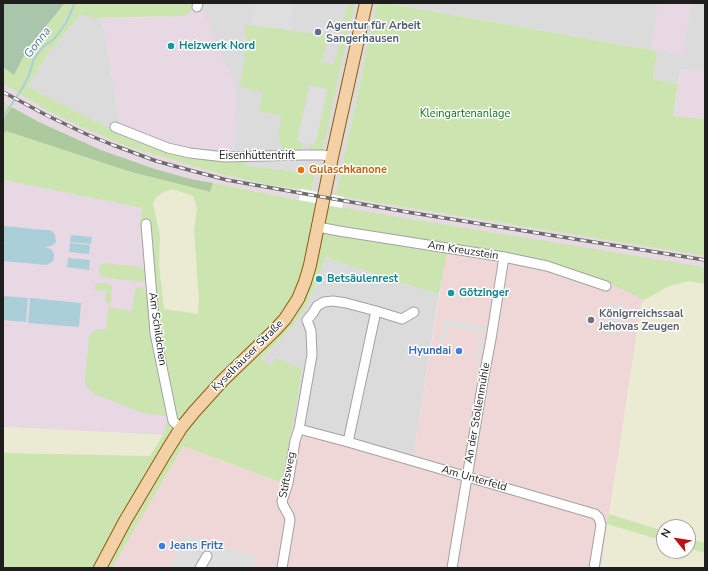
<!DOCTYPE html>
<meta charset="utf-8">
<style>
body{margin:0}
#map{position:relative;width:708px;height:571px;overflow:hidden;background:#eeebe5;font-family:"Nunito Sans",sans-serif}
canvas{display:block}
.frame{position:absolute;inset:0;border:4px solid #1e1e1e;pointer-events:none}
.north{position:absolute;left:656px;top:519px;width:40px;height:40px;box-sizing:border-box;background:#fff;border:1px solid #a5a5a5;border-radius:50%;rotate:300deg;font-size:11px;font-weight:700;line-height:16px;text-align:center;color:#1e1e1e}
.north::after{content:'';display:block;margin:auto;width:14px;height:18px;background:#ba1317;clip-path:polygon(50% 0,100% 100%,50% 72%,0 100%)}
</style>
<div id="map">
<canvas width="708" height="571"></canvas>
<div class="frame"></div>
<div class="north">N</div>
</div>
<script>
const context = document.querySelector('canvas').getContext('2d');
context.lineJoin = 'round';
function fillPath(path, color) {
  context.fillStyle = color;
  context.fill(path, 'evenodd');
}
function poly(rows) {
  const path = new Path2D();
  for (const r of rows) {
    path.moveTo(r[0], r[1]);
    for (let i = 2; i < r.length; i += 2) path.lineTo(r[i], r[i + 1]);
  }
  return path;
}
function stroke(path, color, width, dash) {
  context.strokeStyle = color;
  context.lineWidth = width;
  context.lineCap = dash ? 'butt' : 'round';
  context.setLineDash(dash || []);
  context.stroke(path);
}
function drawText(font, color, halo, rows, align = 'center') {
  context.font = font + ' "Nunito Sans",sans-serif';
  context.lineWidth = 3;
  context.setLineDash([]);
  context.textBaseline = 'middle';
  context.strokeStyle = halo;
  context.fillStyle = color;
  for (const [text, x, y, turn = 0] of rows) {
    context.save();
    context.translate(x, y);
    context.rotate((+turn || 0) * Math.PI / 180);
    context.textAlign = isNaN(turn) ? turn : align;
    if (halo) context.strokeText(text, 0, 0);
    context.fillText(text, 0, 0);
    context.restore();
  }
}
const residential = poly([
 [195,3,377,3,336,196,312,191,315,174,247,166,242,160,235,160,195,6],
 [385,3,705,3,705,71,681,69,678,84,653,79,657,51],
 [80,15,92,18,102,18,122,134,115,131,34,90,28,86,47,55],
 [325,257,404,284,439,294,413,457,292,423,302,369,270,367,261,359,292,327,304,310,318,280]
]);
const commercial = poly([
 [448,244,547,261,609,283,644,300,641,306,601,568,112,568,183,446,281,483,292,423,413,457]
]);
const industrial = poly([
 [658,3,692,3,683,55,651,49],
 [195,6,202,6,236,89,235,160,122,134,102,18,164,17],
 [681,69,705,71,705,119,673,116],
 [3,84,50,112,75,124,125,146,217,173,268,185,705,256,705,267,342,208,191,179,155,169,101,150,39,122,3,101],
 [3,180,142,208,140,223,149,296,168,416,163,435,3,427]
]);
const farmland = poly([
 [172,189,193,196,197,208,194,230,196,255,197,276,199,296,198,314,164,309,159,265,160,236,153,204,155,199,162,193],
 [689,281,705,284,705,543,688,538,688,527,664,527,664,531,609,514,641,306,644,300,669,286],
 [3,427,163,435,150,456,3,453],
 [607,524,664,541,664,551,688,551,688,548,705,553,705,568,601,568]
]);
const grass = poly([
 [65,3,195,3,195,6,186,16,92,18,80,15,47,55,28,86,34,90,115,131,176,153,242,160,248,166,315,174,312,191,268,185,217,173,125,146,75,124,50,112,3,84,3,67,14,74,28,48],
 [348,3,355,3,354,5,322,152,310,151,309,147,309,144,315,145,328,89,309,85,297,141,303,143,301,149,299,151,284,152,278,135,282,116,259,111,263,92,240,87,248,37,244,36,245,25,290,30,291,31,328,35,322,62,334,65],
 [377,3,385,3,657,51,653,79,678,84,673,116,705,119,705,256,336,196],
 [3,101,12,107,3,119],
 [6,131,131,172,209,192,213,183,299,200,387,215,705,267,705,284,689,281,669,286,644,300,609,283,547,261,449,244,439,294,404,284,325,257,318,280,304,310,292,327,261,359,270,366,276,358,302,369,282,483,183,446,112,568,3,568,3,453,150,456,163,435,168,416,143,413,94,394,87,387,85,383,89,336,97,329,106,330,107,319,109,305,107,305,107,302,105,301,106,291,94,290,95,286,97,283,106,283,109,284,112,287,110,308,132,311,135,289,138,287,142,288,149,295,140,223,142,208,3,180,3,135],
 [172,189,193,196,197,208,194,230,196,255,197,276,199,296,198,314,164,309,159,265,160,236,153,204,155,199,162,193],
 [104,263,140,267,146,272,146,277,145,280,142,282,102,277,100,275,99,271,99,267,101,265],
 [609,514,664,531,664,541,607,524],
 [688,538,705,543,705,553,688,548]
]);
const forest = poly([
 [12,107,39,122,101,150,155,169,191,179,213,183,210,192,131,172,6,131,3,135,3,119]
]);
const cemetery = poly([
 [3,3,65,3,28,48,14,75,3,67]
]);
const parking = poly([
 [254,3,293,3,290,30,251,25],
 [310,86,327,90,315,145,297,141],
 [607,302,623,305,618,335,603,333],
 [444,320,487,327,485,333,448,326,444,345,439,345],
 [479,339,484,339,479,363,475,363],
 [186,535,252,555,255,554,253,568,169,568]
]);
const water = poly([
 [5,226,44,230,50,230,53,232,55,235,56,242,54,244,51,246,45,247,51,249,54,254,54,256,53,261,47,265,3,261,3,244,7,244,3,243,3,227],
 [71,235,92,237,91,244,70,242],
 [70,243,90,245,89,254,69,252],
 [68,258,90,260,89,270,67,267],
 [3,296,28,298,26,322,3,320],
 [30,298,81,303,79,327,28,323]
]);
const pier = poly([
 [301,189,344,197,342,208,299,200]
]);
const stream = poly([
 [3,115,5,114,22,89,29,75,34,59,43,47,55,38,66,23,75,3]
]);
const minor = poly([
 [197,7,198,3],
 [115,127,168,148,190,153,225,157,303,155,323,155,332,157],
 [146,224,155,333,173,421,181,428],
 [318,227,339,231,504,257,547,266,606,286],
 [299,429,348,442,595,514,599,518,601,525,594,568],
 [348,442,376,311,402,319,414,312],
 [200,568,207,556],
 [282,568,290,520,289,516,283,505,282,501,288,483,295,441,299,429,312,355,311,331,307,320,313,313,317,306,324,302,333,301,346,303,376,311],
 [452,568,483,381,491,339,504,257]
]);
const major = poly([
 [100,568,125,521,166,452,181,428,194,412,223,380,274,331,285,319,298,299,305,282,310,265,332,157,366,3]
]);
const rail = poly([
 [3,92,46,115,86,134,113,145,156,161,189,170,227,180,407,212,705,260]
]);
const markers = [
 [318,32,4,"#5c6f8a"],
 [171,46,4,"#0f9aa8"],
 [301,170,4,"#e8710a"],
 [319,279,4,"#0f9aa8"],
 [451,293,4,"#0f9aa8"],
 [591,320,4,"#6b7280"],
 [459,351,4,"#3f7fe0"],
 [162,546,4,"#3f7fe0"]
];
const serviceNames = [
 ["Agentur für Arbeit",326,26],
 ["Sangerhausen",326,39]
];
const cultureNames = [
 ["Heizwerk Nord",179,46],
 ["Betsäulenrest",327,279],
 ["Götzinger",459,293]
];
const parkNames = [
 ["Kleingartenanlage",465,114]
];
const streetNames = [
 ["Eisenhüttentrift",257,156],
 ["Am Kreuzstein",463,251,9],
 ["Am Schildchen",157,329,82],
 ["Kyselhäuser Straße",248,356,-45],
 ["An der Stollenmühle",478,413,-80],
 ["Stiftsweg",288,475,-79],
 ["Am Unterfeld",474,479,16]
];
const foodNames = [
 ["Gulaschkanone",309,170]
];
const worshipNames = [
 ["Königrreichssaal",599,314],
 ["Jehovas Zeugen",599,327]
];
const shopNames = [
 ["Hyundai",451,351],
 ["Jeans Fritz",170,546,"left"]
];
const waterNames = [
 ["Gonna",38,43,-52]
];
fillPath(residential, '#dcdbdb');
fillPath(commercial, '#eed7d6');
fillPath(industrial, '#e7d8e4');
fillPath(farmland, '#eaebd2');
fillPath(grass, '#cbe4b0');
fillPath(forest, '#acca9e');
fillPath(cemetery, '#a9c5ac');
fillPath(parking, '#dedede');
fillPath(water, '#aacfd8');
fillPath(pier, '#fff');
stroke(stream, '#aacfd8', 2);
stroke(minor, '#a2a2a2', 11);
stroke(major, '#8b5e0e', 14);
stroke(minor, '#fff', 9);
stroke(major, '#f3d0a6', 12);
stroke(rail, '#6c6c6c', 3.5);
stroke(rail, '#fff', 2, [6]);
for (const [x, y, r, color] of markers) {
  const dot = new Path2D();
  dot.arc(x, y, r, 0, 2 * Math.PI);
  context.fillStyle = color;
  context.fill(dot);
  stroke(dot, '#fff', 1.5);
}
drawText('bold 11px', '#4e5e75', '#fff', serviceNames, 'left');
drawText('bold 11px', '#0d838f', '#fff', cultureNames, 'left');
drawText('11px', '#16731b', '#fff', parkNames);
drawText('11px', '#1e1e1e', '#fff', streetNames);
drawText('bold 11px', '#c56008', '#fff', foodNames, 'left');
drawText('bold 11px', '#5b616d', '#fff', worshipNames, 'left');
drawText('bold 11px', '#366cbe', '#fff', shopNames, 'right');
drawText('italic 12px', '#51799e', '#fff', waterNames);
</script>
